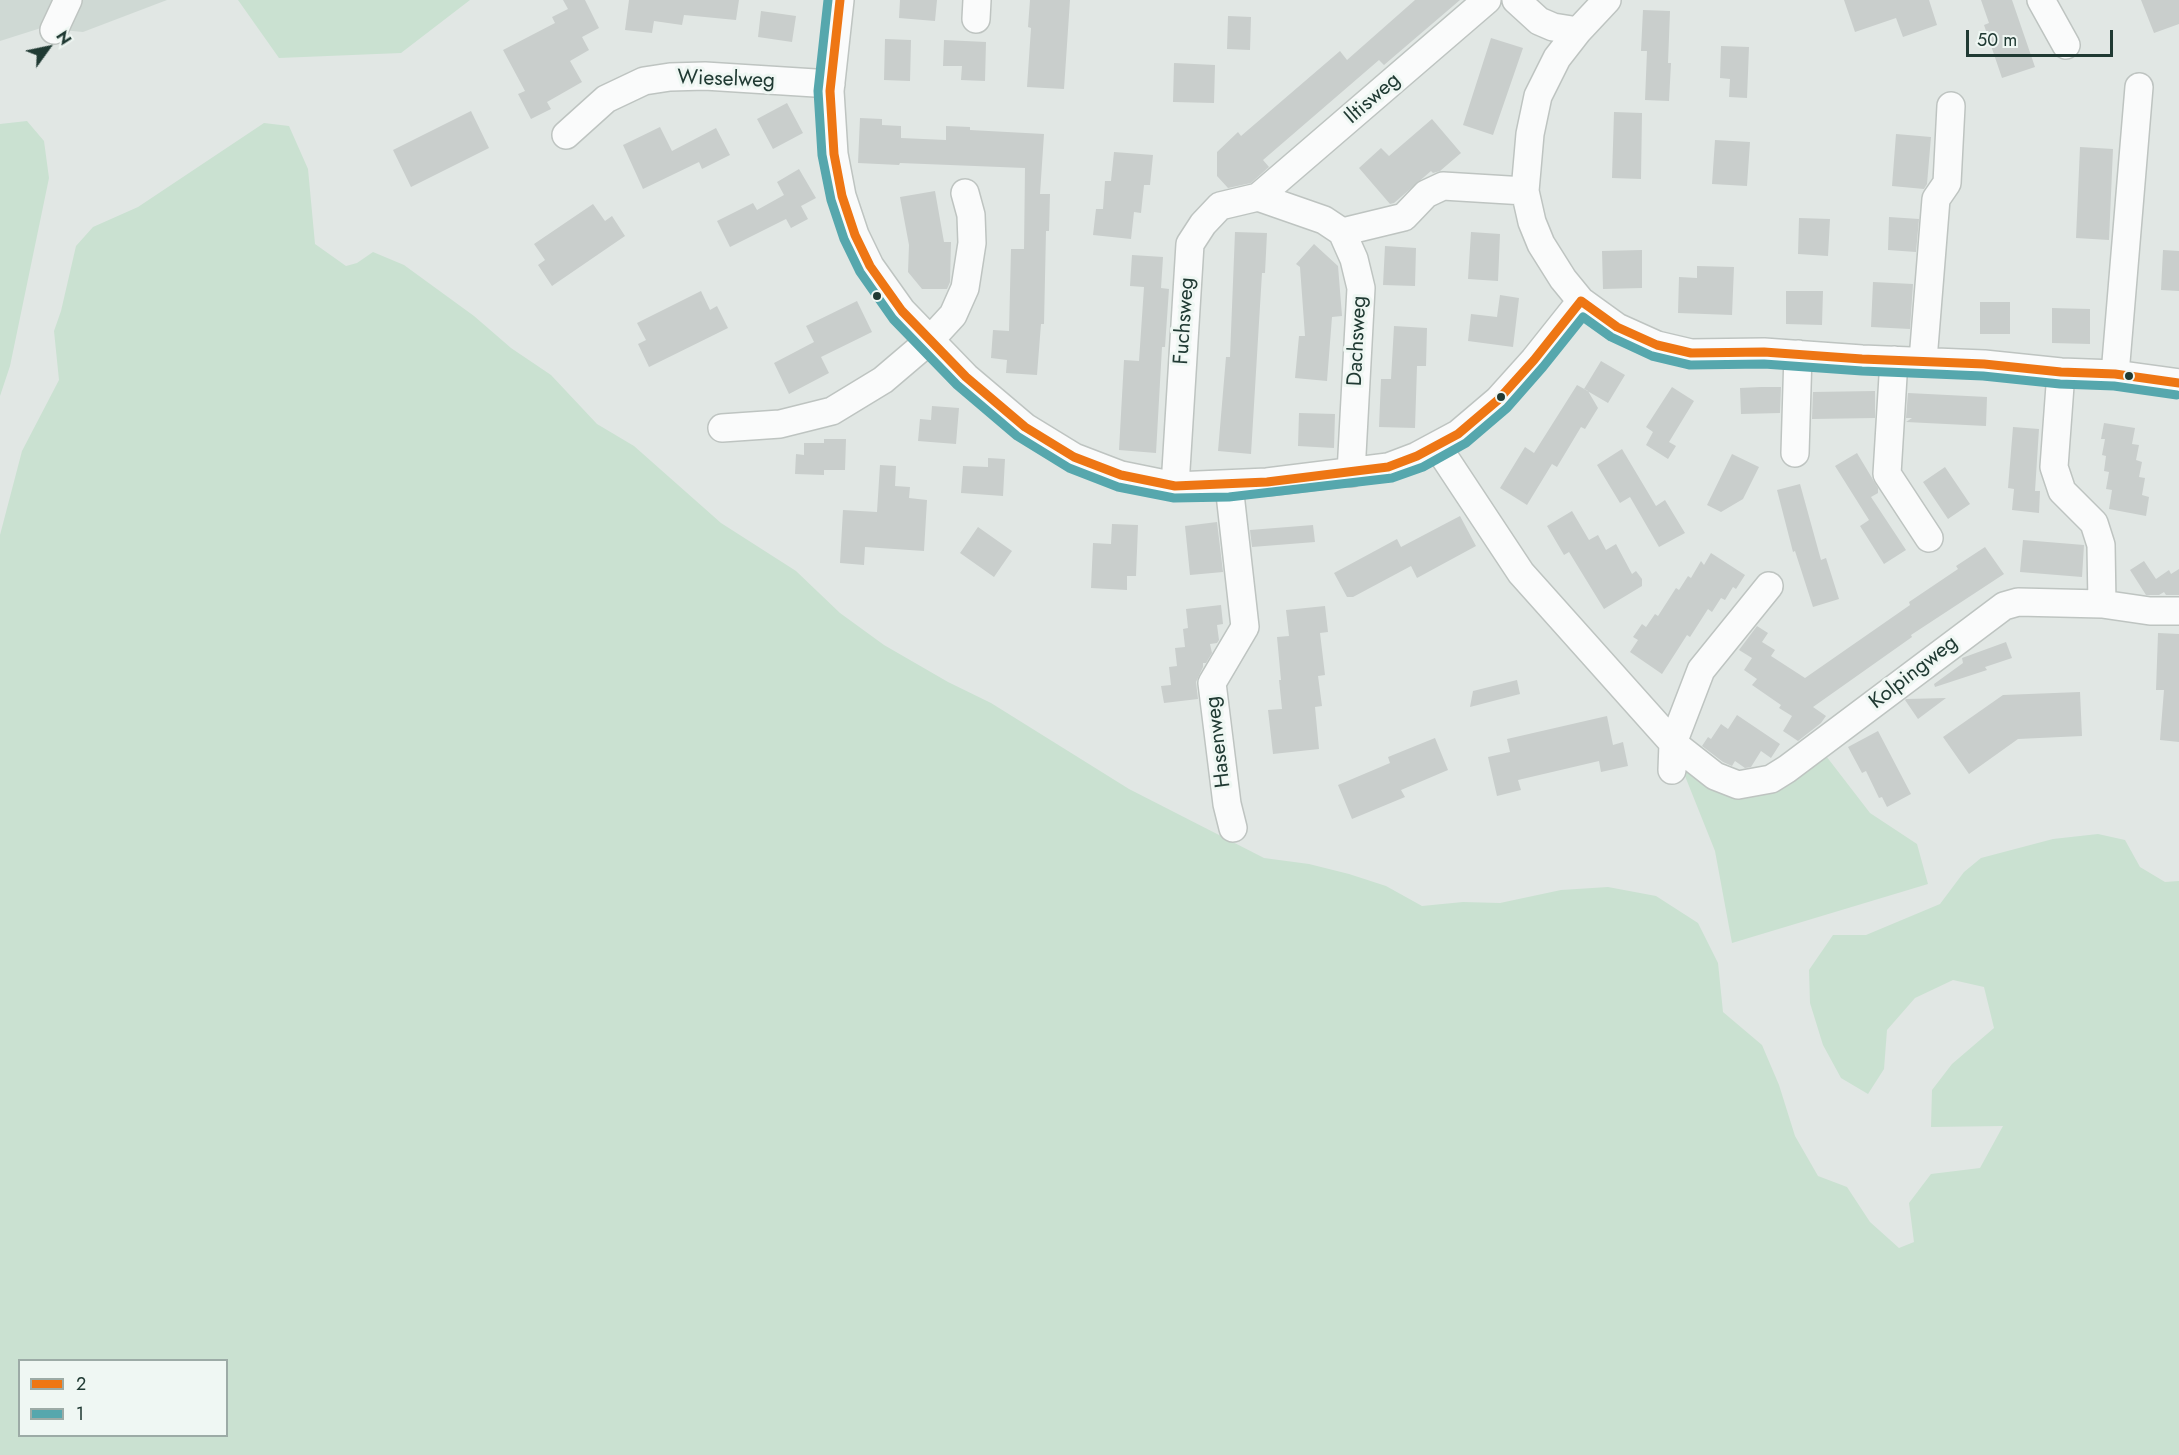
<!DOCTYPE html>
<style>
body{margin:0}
#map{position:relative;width:2179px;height:1455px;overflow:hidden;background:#e1e7e4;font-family:Jost,sans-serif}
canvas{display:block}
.legend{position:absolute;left:18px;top:1359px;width:210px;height:78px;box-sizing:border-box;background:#eff7f3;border:2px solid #9caba6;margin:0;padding:8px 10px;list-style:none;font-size:18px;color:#203a33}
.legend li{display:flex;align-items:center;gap:12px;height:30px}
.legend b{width:30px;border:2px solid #9caba6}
.north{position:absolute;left:18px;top:18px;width:60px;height:60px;-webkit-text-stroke:4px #eff7f3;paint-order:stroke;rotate:57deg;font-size:16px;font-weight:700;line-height:24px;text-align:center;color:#203a33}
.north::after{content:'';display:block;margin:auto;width:21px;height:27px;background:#203a33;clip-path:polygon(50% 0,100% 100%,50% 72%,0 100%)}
.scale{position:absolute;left:1966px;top:30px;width:147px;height:27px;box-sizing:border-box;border:3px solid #203a33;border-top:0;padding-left:8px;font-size:18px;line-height:21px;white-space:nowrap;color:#203a33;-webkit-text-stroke:4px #eff7f3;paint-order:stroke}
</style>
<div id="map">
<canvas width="2179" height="1455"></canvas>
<ul class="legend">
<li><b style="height:8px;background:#ee7614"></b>2</li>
<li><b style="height:8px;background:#56a7ad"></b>1</li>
</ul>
<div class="north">N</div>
<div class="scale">50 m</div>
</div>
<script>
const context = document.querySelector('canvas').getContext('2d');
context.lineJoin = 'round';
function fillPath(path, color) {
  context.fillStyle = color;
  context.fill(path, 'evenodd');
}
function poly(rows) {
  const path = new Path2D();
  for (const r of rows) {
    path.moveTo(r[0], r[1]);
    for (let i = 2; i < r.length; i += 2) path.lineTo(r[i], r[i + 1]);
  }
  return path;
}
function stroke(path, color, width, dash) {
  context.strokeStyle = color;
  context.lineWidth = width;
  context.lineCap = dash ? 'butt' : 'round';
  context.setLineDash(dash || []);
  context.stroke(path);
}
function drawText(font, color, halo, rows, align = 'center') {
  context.font = font + ' Jost,sans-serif';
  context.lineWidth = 6;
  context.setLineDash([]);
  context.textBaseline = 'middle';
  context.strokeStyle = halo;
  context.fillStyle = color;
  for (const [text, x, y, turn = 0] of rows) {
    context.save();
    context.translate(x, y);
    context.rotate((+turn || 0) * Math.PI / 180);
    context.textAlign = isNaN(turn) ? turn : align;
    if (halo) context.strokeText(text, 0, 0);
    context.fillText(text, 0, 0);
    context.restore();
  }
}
const built = poly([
 [0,0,167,0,83,32,41,28,0,41]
]);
const green = poly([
 [238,0,470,0,401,53,279,58],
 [27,121,44,141,49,178,10,366,0,396,0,124],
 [264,123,289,126,308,169,315,244,346,266,357,263,373,252,404,265,474,316,511,348,551,375,597,424,634,446,721,523,796,571,840,613,884,645,948,682,991,703,1129,789,1264,858,1309,864,1349,874,1386,886,1422,906,1463,902,1500,903,1561,890,1608,887,1656,896,1698,923,1718,963,1723,1012,1762,1045,1779,1085,1795,1136,1818,1176,1847,1187,1870,1222,1899,1248,1914,1242,1909,1203,1931,1174,1980,1168,2003,1126,1931,1127,1932,1090,1952,1064,1994,1028,1984,987,1953,980,1915,998,1887,1030,1884,1069,1868,1094,1841,1078,1823,1045,1810,1003,1809,970,1833,935,1866,935,1940,904,1964,872,1981,858,2053,839,2098,834,2125,840,2140,867,2165,882,2179,881,2179,1455,0,1455,0,535,22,451,59,380,54,331,61,311,76,246,93,227,138,207],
 [20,1360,226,1360,226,1436,20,1436],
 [1823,752,1870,813,1917,844,1928,884,1732,943,1715,851,1681,766,1710,785]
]);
const building = poly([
 [563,0,585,0,599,28,582,37,589,50,570,61,582,82,547,102,551,109,531,119,518,94,525,91,503,50,555,23,552,17,568,9],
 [629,0,739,0,736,20,684,15,682,25,654,21,652,33,625,30],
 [900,0,937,0,935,21,899,18],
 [1030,0,1070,0,1064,89,1027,87,1031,28,1028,27],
 [1415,0,1460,0,1384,65,1379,60,1263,160,1269,167,1251,183,1228,188,1217,176,1217,152,1238,132,1241,136,1340,51,1347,60],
 [1844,0,1929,0,1937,25,1903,37,1896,18,1855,32],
 [1981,0,2012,0,2035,67,2002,78,1984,25,1989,23],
 [2141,0,2179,0,2179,24,2154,33],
 [1643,10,1670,11,1668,63,1671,63,1669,101,1645,100,1647,51,1641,51],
 [761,11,796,16,792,42,758,37],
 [1228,16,1251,17,1250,50,1227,49],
 [1491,38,1523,48,1493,135,1463,125],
 [885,39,911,40,910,81,884,80],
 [944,40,986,42,985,81,961,80,962,66,943,66],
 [1721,46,1749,47,1747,98,1729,97,1730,79,1720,78],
 [1174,63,1215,65,1214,103,1173,102],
 [787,103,803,133,773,149,757,119],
 [471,111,489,148,411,187,393,150],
 [1614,112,1642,113,1641,179,1612,178],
 [860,118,882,119,882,125,901,126,901,138,946,140,946,126,970,127,970,130,1044,134,1040,194,1050,194,1049,231,1046,231,1044,324,1041,324,1037,375,1006,373,1007,360,991,358,993,330,1009,331,1011,249,1024,249,1025,168,900,163,899,165,858,163],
 [1432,119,1461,153,1440,171,1433,173,1431,171,1394,203,1390,204,1359,168,1381,148,1389,156],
 [660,127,672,151,716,128,730,155,702,169,699,162,643,189,623,145],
 [1896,134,1931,137,1927,184,1924,189,1892,186],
 [1715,140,1750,142,1747,186,1712,184],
 [2080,147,2113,149,2109,240,2076,238],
 [1114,152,1153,155,1150,185,1144,185,1141,213,1134,212,1131,239,1093,235,1096,209,1103,209,1105,181,1111,181],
 [799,169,816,198,801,206,808,219,791,228,786,219,730,247,717,221,753,203,757,210,784,195,777,182],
 [935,191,944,242,951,242,950,282,947,289,922,289,908,272,909,245,900,197],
 [593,204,605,221,612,216,625,236,552,286,538,265,545,260,534,244],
 [1889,217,1919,219,1916,252,1888,250],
 [1799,218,1830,219,1828,256,1798,254],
 [1235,232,1267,233,1265,273,1262,273,1251,454,1218,451,1226,357,1230,357],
 [1471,232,1500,234,1498,281,1468,279],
 [1314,244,1338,266,1342,316,1332,317,1327,381,1295,378,1299,336,1305,336,1300,267,1296,264],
 [1385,246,1416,248,1415,286,1383,285],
 [1642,250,1642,288,1603,289,1602,251],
 [2163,250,2179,251,2179,291,2161,290],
 [1132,255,1163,257,1161,288,1169,289,1165,347,1162,347,1156,453,1119,450,1124,360,1139,361,1144,287,1130,286],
 [1697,266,1734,267,1732,315,1678,313,1679,277,1697,278],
 [1873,282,1913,284,1910,329,1871,327],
 [701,291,710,310,717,306,728,328,649,367,638,344,646,340,637,323],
 [1786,291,1823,291,1822,325,1786,324],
 [1500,295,1519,298,1513,347,1468,341,1471,314,1497,317],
 [857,301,872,332,821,357,829,373,789,394,774,363,814,342,806,326],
 [1980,302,2010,302,2010,334,1980,334],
 [2052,308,2090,309,2090,344,2052,343],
 [1394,326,1427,328,1426,366,1417,366,1415,428,1379,427,1381,379,1391,379],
 [1601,361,1625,375,1608,403,1584,389],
 [1577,385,1588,391,1598,408,1585,429,1581,427,1557,467,1552,464,1527,505,1500,488,1525,447,1534,453],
 [1672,387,1694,401,1669,442,1676,446,1668,459,1646,445,1653,432,1646,427],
 [1761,387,1781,387,1780,413,1741,414,1740,388],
 [1875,391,1875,418,1812,419,1813,392],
 [1908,393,1987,397,1986,426,1906,422,1912,418,1906,418],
 [932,406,959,408,956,444,918,441,920,419,931,420],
 [1299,413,1335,414,1334,448,1298,446],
 [2104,423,2135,428,2132,444,2139,445,2136,460,2142,462,2139,477,2145,478,2142,495,2149,497,2146,516,2109,509,2112,490,2106,489,2109,472,2104,471,2106,456,2102,455,2105,439,2101,439],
 [2013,427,2039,429,2035,491,2040,491,2039,513,2012,510,2014,489,2008,488],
 [824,439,846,439,845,470,824,470,824,475,795,474,796,454,804,455,804,443,824,443],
 [1622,449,1656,506,1665,500,1685,533,1659,547,1630,497,1620,503,1597,465],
 [1857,453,1878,488,1878,493,1871,497,1906,550,1884,564,1860,526,1869,520,1835,466],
 [1732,454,1759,467,1743,499,1721,512,1707,505],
 [988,458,1005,459,1003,496,961,493,963,466,988,467],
 [880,465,896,466,895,486,910,487,909,498,927,500,924,551,865,547,864,565,840,563,843,510,877,512],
 [1945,467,1970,504,1948,519,1923,482],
 [1800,484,1821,560,1826,558,1839,599,1813,607,1795,551,1793,552,1777,490],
 [1572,511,1589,540,1598,535,1606,550,1616,544,1632,574,1636,571,1642,579,1642,586,1604,609,1569,552,1564,555,1547,526],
 [1460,516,1476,546,1417,578,1411,566,1353,597,1347,597,1334,573,1397,539,1401,547],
 [1217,522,1223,572,1190,575,1185,526],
 [1112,524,1138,525,1136,576,1127,576,1127,590,1091,588,1093,543,1111,544],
 [1313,525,1315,542,1252,547,1250,530],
 [978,527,1012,551,994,577,960,553],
 [2023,540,2084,545,2082,577,2020,572],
 [1985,547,2004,574,1911,635,1912,637,1813,707,1826,716,1821,723,1798,741,1783,731,1792,716,1779,708,1781,705,1752,685,1757,679,1744,670,1752,658,1739,650,1757,626,1768,633,1762,642,1775,650,1771,656,1805,678,1910,605,1909,602,1958,569,1956,566],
 [1711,553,1745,575,1736,589,1733,587,1725,600,1721,598,1712,612,1708,609,1690,637,1687,635,1662,674,1630,652,1638,640,1633,637,1642,624,1646,627,1655,614,1658,616,1676,588,1679,590,1688,576,1691,578,1701,561,1704,565],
 [2144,561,2156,579,2169,570,2171,574,2179,569,2179,595,2166,595,2164,592,2159,595,2146,595,2130,570],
 [1221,605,1223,624,1217,625,1219,640,1217,643,1210,644,1212,653,1206,663,1203,663,1203,667,1196,682,1198,699,1164,703,1161,686,1171,685,1169,667,1177,666,1175,648,1185,647,1183,629,1188,628,1186,609],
 [1325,606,1328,632,1320,633,1325,675,1318,676,1322,706,1315,707,1319,749,1273,754,1268,710,1282,709,1279,680,1281,680,1277,637,1289,636,1286,610],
 [2158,633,2179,634,2179,742,2160,740,2164,690,2156,690],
 [2006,642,2012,658,1985,667,1987,670,1935,687,1934,684,1963,663,1962,658],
 [1517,680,1520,694,1470,707,1473,691],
 [2080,692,2082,736,2018,739,1969,774,1943,737,2003,695],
 [1946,698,1918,719,1905,700,1906,699],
 [1737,715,1780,744,1771,758,1761,751,1751,767,1745,768,1735,761,1732,766,1723,762,1702,746,1708,737,1711,739,1721,724,1728,729],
 [1607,716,1613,745,1623,742,1628,766,1601,772,1599,761,1518,780,1521,790,1497,796,1488,757,1510,752,1507,739],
 [1878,731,1911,794,1887,807,1882,797,1879,798,1866,771,1862,773,1848,747],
 [1435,738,1448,770,1401,790,1405,797,1352,819,1338,785,1390,763,1388,757]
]);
const minor = poly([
 [840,0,830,91,834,154,842,196,855,235,870,266,902,311,966,377,1025,427,1074,457,1121,475,1175,486,1267,482,1388,467,1417,456,1458,434,1498,400,1534,360,1581,301],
 [1516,0,1539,21,1553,27,1578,31],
 [1607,0,1578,31,1557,58,1538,96,1530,134,1525,191,1532,222,1541,244,1563,279,1581,301,1617,327,1657,345,1691,353,1764,352,1862,359,1984,364,2061,372,2115,374,2179,383],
 [2041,0,2066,45],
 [976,19,977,0],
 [54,30,68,0],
 [566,135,606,99,644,81,670,77,705,76,831,84],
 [1258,197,1324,220,1342,232,1354,259,1361,288,1351,473],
 [1342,232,1404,217,1426,194,1443,186,1525,191],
 [1894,360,1887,474,1929,538],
 [1923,360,1936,199,1947,183,1951,106],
 [2061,372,2054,467,2062,491,2094,523,2101,545,2102,604],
 [2115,374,2139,87],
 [722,428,780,424,832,411,883,380,930,340,953,315,965,288,972,243,971,215,965,193],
 [1437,446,1521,573,1673,743,1672,770],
 [1795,453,1798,354],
 [1229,485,1245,627,1212,683,1227,804,1233,828],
 [1175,486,1190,244,1203,224,1220,206,1258,197,1487,0],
 [1769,586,1701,670,1673,743,1715,776,1738,785,1771,779,1787,769,2004,606,2018,602,2102,604,2150,611,2179,611]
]);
const bus1 = poly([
 [840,0,830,91,834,154,842,196,855,235,870,266,902,311,966,377,1025,427,1074,457,1121,475,1175,486,1267,482,1388,467,1417,456,1458,434,1498,400,1534,360,1581,301],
 [1581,301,1617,327,1657,345,1691,353,1764,352,1862,359,1984,364,2061,372,2115,374,2179,383]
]);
const bus2 = poly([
 [828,0,818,91,822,155,831,200,844,239,860,272,893,319,957,385,1017,436,1069,468,1118,487,1174,498,1229,497,1392,478,1423,467,1466,443,1507,408,1543,367,1583,317,1611,337,1652,356,1690,365,1764,364,1862,371,1983,376,2060,384,2114,386,2177,395]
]);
const markers = [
 [877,296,5,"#203a33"],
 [2129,376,5,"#203a33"],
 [1501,397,5,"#203a33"]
];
const streetNames = [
 ["Wieselweg",726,80,2],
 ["Iltisweg",1373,99,-41],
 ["Fuchsweg",1185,321,-86],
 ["Dachsweg",1358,341,-87],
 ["Kolpingweg",1914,673,-38],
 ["Hasenweg",1219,742,-97]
];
fillPath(built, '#cfd9d4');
fillPath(green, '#cae1d1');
fillPath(building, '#c9cecc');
stroke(minor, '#bec4c1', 30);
stroke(minor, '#fafbfb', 27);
stroke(bus1, '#ee7614', 9);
stroke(bus2, '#56a7ad', 9);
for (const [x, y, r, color] of markers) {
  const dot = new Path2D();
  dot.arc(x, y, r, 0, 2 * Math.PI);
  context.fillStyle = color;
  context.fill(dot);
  stroke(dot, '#eff7f3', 2);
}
drawText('21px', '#203a33', '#eff7f3', streetNames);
</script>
